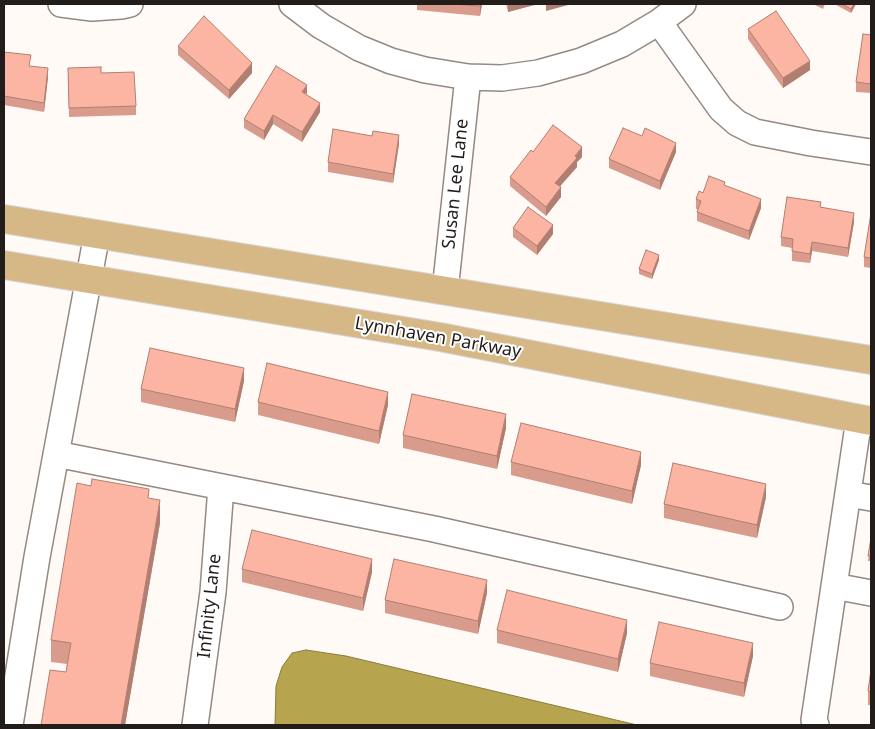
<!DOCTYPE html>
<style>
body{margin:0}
#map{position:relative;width:875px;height:729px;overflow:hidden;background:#fffaf6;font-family:"Noto Sans",sans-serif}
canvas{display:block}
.frame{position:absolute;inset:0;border:5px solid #221d1b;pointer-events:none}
</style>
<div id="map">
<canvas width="875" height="729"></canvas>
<div class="frame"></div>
</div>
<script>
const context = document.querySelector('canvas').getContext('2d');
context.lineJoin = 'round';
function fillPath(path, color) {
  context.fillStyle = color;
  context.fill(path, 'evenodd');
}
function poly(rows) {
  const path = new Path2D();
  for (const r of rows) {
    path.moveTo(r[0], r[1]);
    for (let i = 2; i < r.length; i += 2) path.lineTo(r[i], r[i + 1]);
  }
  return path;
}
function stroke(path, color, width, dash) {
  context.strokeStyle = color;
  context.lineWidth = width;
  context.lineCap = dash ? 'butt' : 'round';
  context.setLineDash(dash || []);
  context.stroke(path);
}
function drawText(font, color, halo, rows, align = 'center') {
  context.font = font + ' "Noto Sans",sans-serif';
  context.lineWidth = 4;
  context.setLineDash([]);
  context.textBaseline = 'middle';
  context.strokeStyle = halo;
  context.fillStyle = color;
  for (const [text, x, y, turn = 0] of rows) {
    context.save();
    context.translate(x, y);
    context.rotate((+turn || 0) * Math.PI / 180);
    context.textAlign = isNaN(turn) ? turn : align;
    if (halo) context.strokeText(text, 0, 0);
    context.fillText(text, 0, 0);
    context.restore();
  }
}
const water = poly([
 [306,650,346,656,637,725,275,725,276,686,282,667,292,653,306,650]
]);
const minor = poly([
 [61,4,92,8,121,6,130,4],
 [292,4,321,26,359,48,391,61,425,70,468,77,502,78,538,73,581,61,622,44,659,22,683,4],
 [659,22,721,109,737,123,755,132,811,143,871,152],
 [445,291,468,77],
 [56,454,434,529,780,607],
 [848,494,871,498],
 [834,586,871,593],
 [10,725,37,557,97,234],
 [195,725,213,592,221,487],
 [816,725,814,720,859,419]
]);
const major = poly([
 [4,219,871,360],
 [4,265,440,337,871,421]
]);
const wall = poly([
 [417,4,482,4,480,16,417,10],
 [506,4,538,4,508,12],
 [813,4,825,4,823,9],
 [836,4,856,4,851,13,836,5],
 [748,29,810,70,783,88,748,39],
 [871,35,871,93,856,92,856,82],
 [178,46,252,73,229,99,178,55],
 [4,52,30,66,48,77,44,112,4,105],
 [68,68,101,73,136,106,136,115,69,117],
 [307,95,320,112,302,142,273,124,264,140,244,128,244,119],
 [642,136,676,152,660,190,609,168,609,159],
 [399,144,393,183,328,172,328,162],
 [533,152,582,157,577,162,577,167,560,186,561,197,546,216,510,186,510,177],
 [725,186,761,208,749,240,697,221,697,212,698,209,696,209,696,199,703,193],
 [821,207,854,222,848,257,812,251,810,263,792,261,792,248,781,246,781,237],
 [871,213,871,268,864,267,864,257],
 [513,228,553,234,537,255,513,237],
 [659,260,652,279,639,274,639,269],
 [244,381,235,422,141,402,141,389],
 [258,402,388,405,379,444,258,415],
 [506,428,497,469,403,448,403,435],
 [511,462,641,465,632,504,511,475],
 [766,497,757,538,664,518,664,504],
 [149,499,160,523,125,725,41,725,66,672,67,664,51,662,51,640],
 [871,538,871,561,868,561],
 [242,569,372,572,363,611,242,582],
 [487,593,478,634,385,613,385,600],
 [497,630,627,633,618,672,497,643],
 [753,656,744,697,650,676,650,663],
 [871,670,871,705,868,705,868,691]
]);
const shadedWall = poly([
 [480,4,482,4,480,16],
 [508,4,538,4,508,12],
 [546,4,572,4,546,11],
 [854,4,856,4,851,13,851,9],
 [810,61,810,70,783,88,783,78],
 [252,63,252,73,229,99,229,90],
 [48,68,48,77,44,112,44,103],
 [307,85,307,94,302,92],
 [320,103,320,112,302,142,302,132],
 [273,115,273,124,264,140,264,131],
 [399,135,399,144,393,183,393,174],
 [676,143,676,152,660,190,660,181],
 [582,147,582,157,577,162,577,167,555,192,555,183],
 [561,187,561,197,546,216,546,207],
 [761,199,761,208,749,240,749,231],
 [854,213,854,222,848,257,848,248],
 [553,225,553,234,537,255,537,246],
 [812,242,812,251,810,263,810,254],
 [659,255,659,260,652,279,652,274],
 [244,368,244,381,235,422,235,409],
 [388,392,388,405,379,444,379,431],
 [506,414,506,428,497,469,497,456],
 [641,452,641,465,632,504,632,491],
 [766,484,766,497,757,538,757,525],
 [160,500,160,523,125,725,121,725],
 [372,559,372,572,363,611,363,598],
 [487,580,487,593,478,634,478,621],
 [627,620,627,633,618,672,618,659],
 [753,643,753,656,744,697,744,683]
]);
const building = poly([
 [452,4,480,4,480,6,452,4],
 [842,4,854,4,851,9,842,4],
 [776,11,810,61,783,78,748,29,776,11],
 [204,16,252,63,229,90,178,46,204,16],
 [863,34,871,35,871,84,856,82,863,34],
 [4,52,31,55,29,66,48,68,44,103,4,96,4,52],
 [276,66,307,85,302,92,320,103,302,132,273,115,264,131,244,119,276,66],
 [101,67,101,73,134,72,136,106,69,108,68,68,101,67],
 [553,125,582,147,575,156,577,158,555,183,561,187,546,207,510,177,531,150,533,152,553,125],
 [623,128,642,136,645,128,676,143,660,181,609,159,623,128],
 [333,129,372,136,373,131,399,135,393,174,328,162,333,129],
 [709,176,725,182,724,185,761,199,749,231,697,212,701,201,696,199,699,191,703,193,709,176],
 [787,197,821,202,820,207,854,213,848,248,812,242,810,254,792,251,793,239,781,237,787,197],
 [528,207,553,225,537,246,513,228,528,207],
 [871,213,871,258,864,257,871,213],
 [646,250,659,255,652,274,639,269,646,250],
 [150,348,244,368,235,409,141,389,150,348],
 [267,363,388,392,379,431,258,402,267,363],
 [412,394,506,414,497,456,403,435,412,394],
 [521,423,641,452,632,491,511,462,521,423],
 [673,463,766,484,757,525,664,504,673,463],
 [92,479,149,489,148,498,160,500,121,725,41,725,50,670,66,672,71,643,51,640,77,483,91,486,92,479],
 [252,530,372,559,363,598,242,569,252,530],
 [871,538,871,556,868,556,871,538],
 [394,559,487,580,478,621,385,600,394,559],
 [507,590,627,620,618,659,497,630,507,590],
 [659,622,753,643,744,683,650,663,659,622],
 [871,670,871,692,868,691,871,670]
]);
const streetNames = [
 ["Susan Lee Lane",456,184,-84],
 ["Lynnhaven Parkway",438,338,10],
 ["Infinity Lane",210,606,-84]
];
fillPath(water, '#b7a44e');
stroke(water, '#8a7c3f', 1);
stroke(minor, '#958982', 28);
stroke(major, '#d7d6d6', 30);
stroke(minor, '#fff', 25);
stroke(major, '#d6b886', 28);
fillPath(wall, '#d99c8c');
fillPath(shadedWall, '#b07f72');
fillPath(building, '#fcb5a3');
stroke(building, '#b07f72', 1);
drawText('18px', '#221d1b', '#fff', streetNames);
</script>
